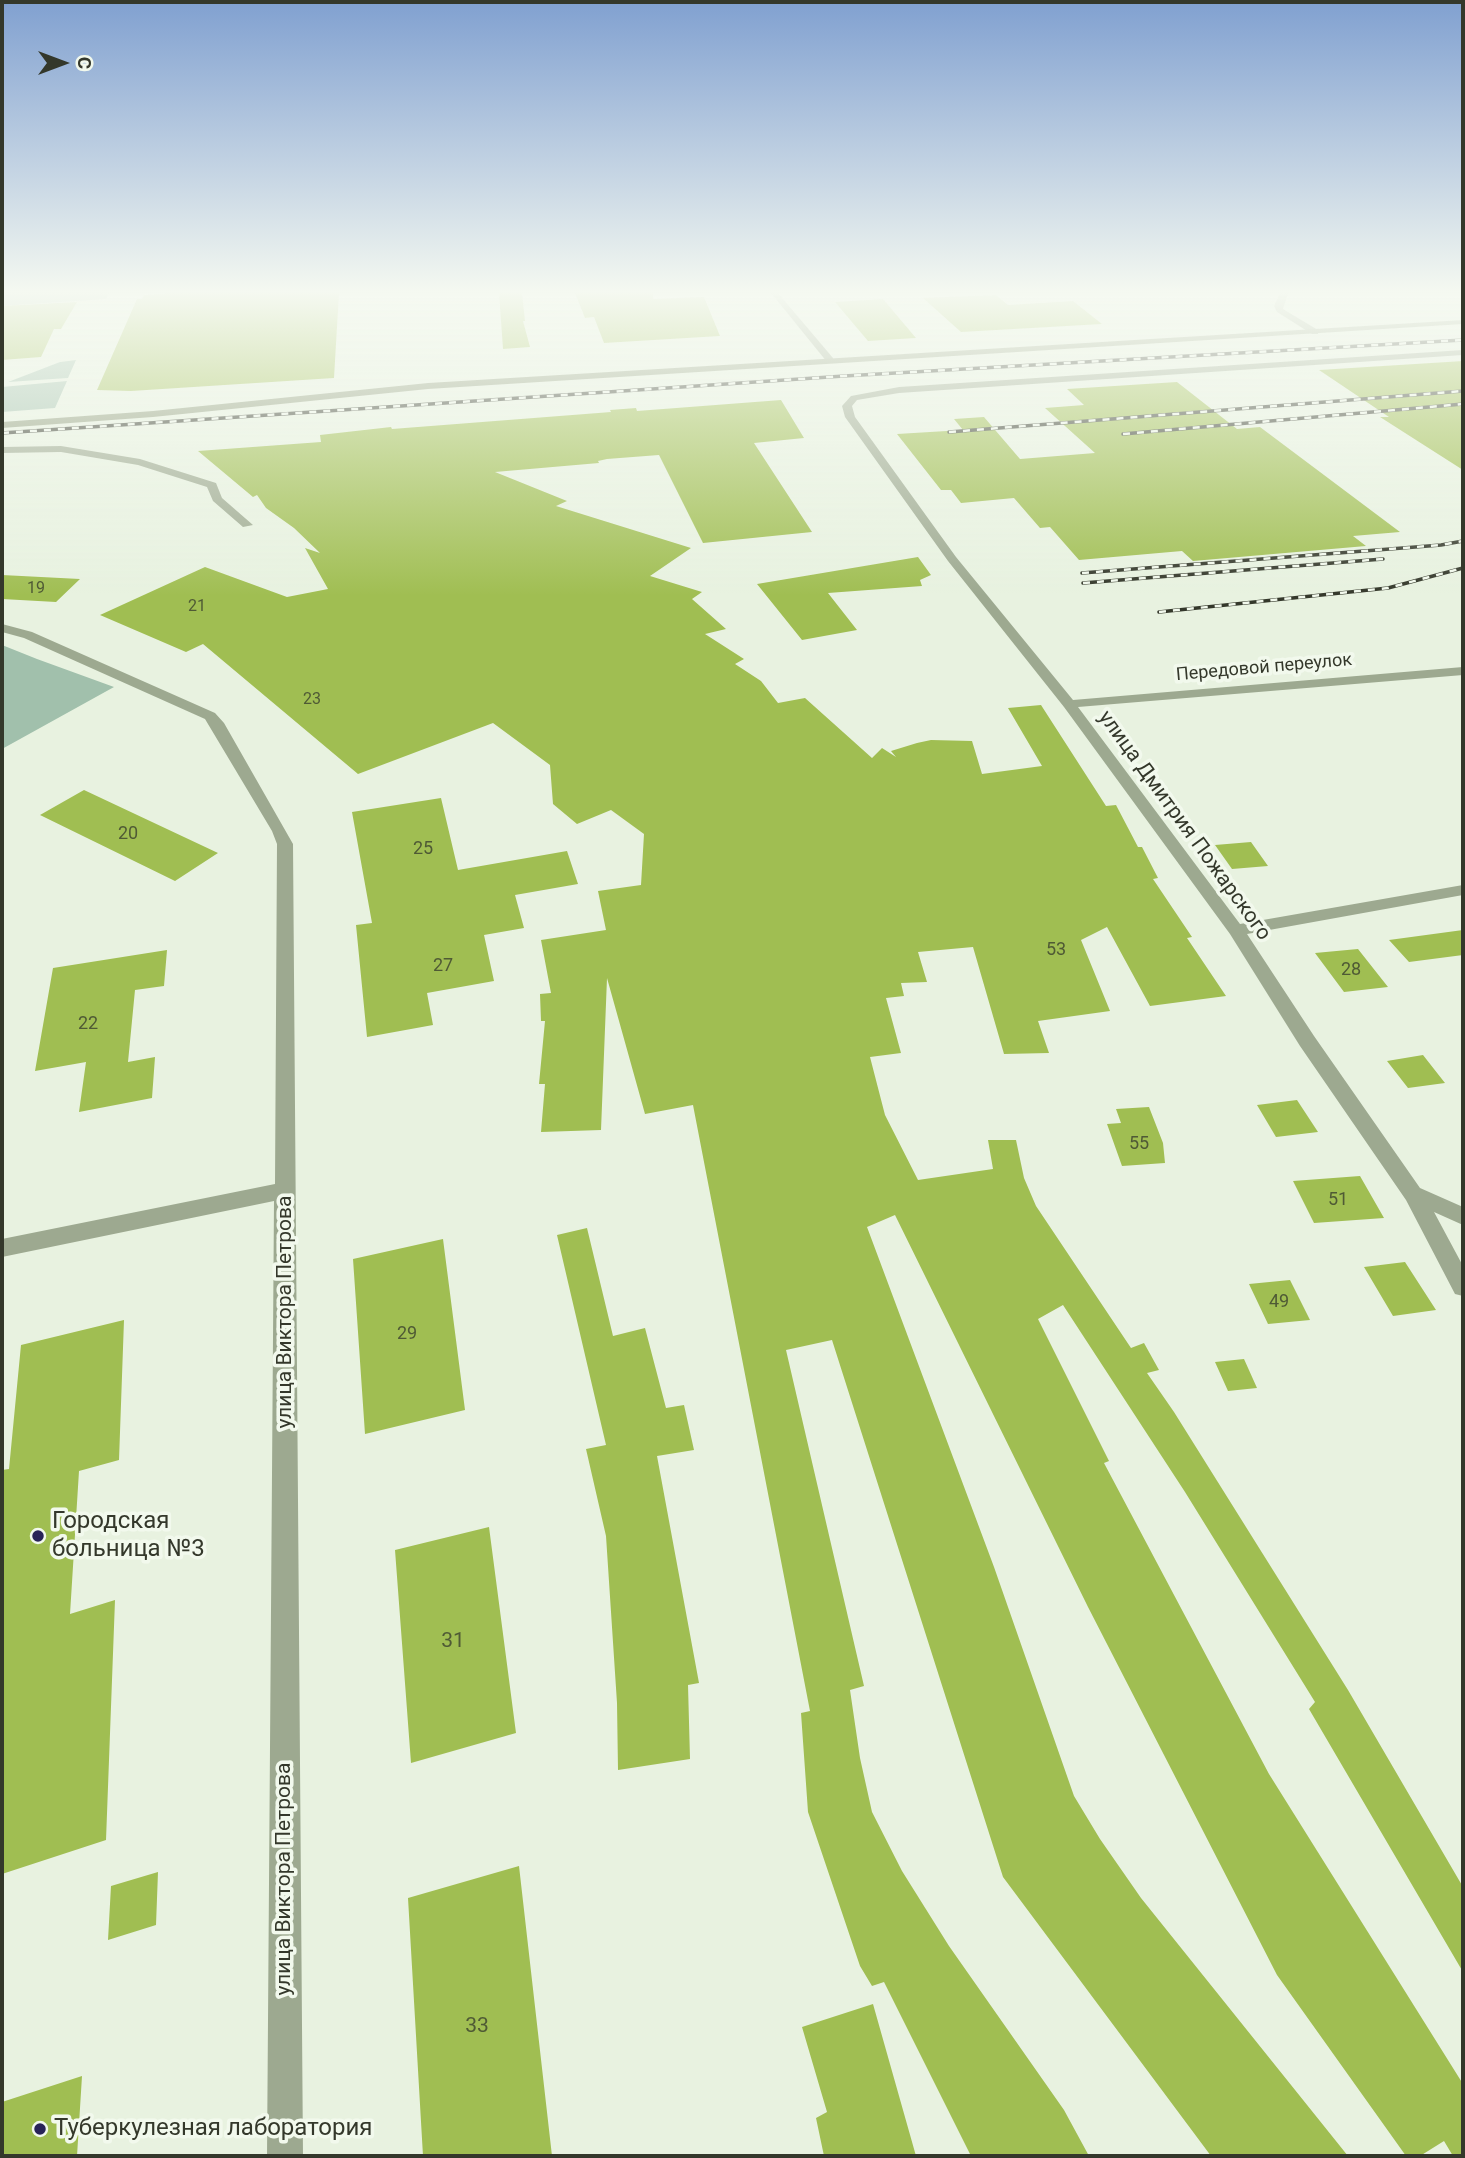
<!DOCTYPE html>
<meta charset="utf-8">
<style>
body{margin:0}
#map{position:relative;width:1465px;height:2158px;overflow:hidden;background:#e8f2e0;font-family:Roboto,sans-serif}
canvas{display:block}
.frame{position:absolute;inset:0;border:4px solid #34382b;pointer-events:none}
.north{position:absolute;left:28px;top:28px;width:70px;height:70px;-webkit-text-stroke:5px #f2f9ed;paint-order:stroke;rotate:90deg;font-size:19px;font-weight:700;line-height:28px;text-align:center;color:#34382b}
.north::after{content:'';display:block;margin:auto;width:24px;height:32px;background:#34382b;clip-path:polygon(50% 0,100% 100%,50% 72%,0 100%)}
</style>
<div id="map">
<canvas width="1465" height="2158"></canvas>
<div class="frame"></div>
<div class="north">С</div>
</div>
<script>
const context = document.querySelector('canvas').getContext('2d');
context.lineJoin = 'round';
function fillPath(path, color) {
  context.fillStyle = color;
  context.fill(path, 'evenodd');
}
function poly(rows) {
  const path = new Path2D();
  for (const r of rows) {
    path.moveTo(r[0], r[1]);
    for (let i = 2; i < r.length; i += 2) path.lineTo(r[i], r[i + 1]);
  }
  return path;
}
function stroke(path, color, width, dash) {
  context.strokeStyle = color;
  context.lineWidth = width;
  context.lineCap = dash ? 'butt' : 'round';
  context.setLineDash(dash || []);
  context.stroke(path);
}
function drawText(font, color, halo, rows, align = 'center') {
  context.font = font + ' Roboto,sans-serif';
  context.lineWidth = 7;
  context.setLineDash([]);
  context.textBaseline = 'middle';
  context.strokeStyle = halo;
  context.fillStyle = color;
  for (const [text, x, y, turn = 0] of rows) {
    context.save();
    context.translate(x, y);
    context.rotate((+turn || 0) * Math.PI / 180);
    context.textAlign = isNaN(turn) ? turn : align;
    if (halo) context.strokeText(text, 0, 0);
    context.fillText(text, 0, 0);
    context.restore();
  }
}
const green = poly([
 [2,293,109,293,106,299,2,306],
 [76,360,68,378,8,382,60,362],
 [67,381,55,408,2,412,2,387],
 [2,645,37,659,114,687,2,749]
]);
const building = poly([
 [170,293,339,293,334,378,131,391,97,390,137,299,142,299,144,295],
 [499,293,522,293,525,321,523,321,530,347,503,349],
 [575,293,653,293,653,299,704,297,720,336,604,343,594,317,585,318],
 [996,295,1008,305,1073,301,1102,324,961,332,923,298],
 [883,299,916,338,868,341,835,302],
 [77,302,61,329,54,329,41,357,2,360,2,306],
 [1463,361,1463,470,1380,417,1389,417,1319,370],
 [1177,382,1237,429,1260,427,1400,532,1353,536,1366,546,1193,561,1182,551,1079,560,1050,527,1040,528,1014,498,961,503,951,490,941,490,897,434,963,430,954,419,984,417,1020,459,1095,453,1045,408,1084,405,1067,389],
 [781,400,804,438,754,443,812,532,703,543,659,455,607,459,598,461,599,463,495,472,567,501,556,506,691,548,650,576,702,592,692,599,726,629,705,634,744,659,735,664,761,681,778,703,805,698,872,758,882,748,896,757,891,751,917,743,931,740,972,741,982,774,1042,766,1008,708,1041,705,1106,806,1116,805,1138,847,1142,847,1158,878,1153,879,1192,937,1187,938,1226,996,1150,1006,1107,927,1081,940,1110,1011,1038,1021,1049,1053,1004,1054,973,947,918,952,927,982,901,983,904,996,886,998,901,1053,870,1057,885,1115,918,1180,993,1169,988,1140,1016,1140,1024,1178,1036,1206,1131,1348,1144,1343,1159,1370,1147,1373,1174,1412,1348,1690,1463,1887,1463,1972,1309,1709,1315,1702,1185,1492,1063,1305,1038,1319,1109,1461,1104,1463,1269,1774,1463,2084,1463,2156,1453,2156,1444,2141,1420,2156,1406,2156,1277,1975,1088,1607,895,1215,867,1227,994,1567,1074,1796,1100,1839,1141,1898,1348,2156,1211,2156,1003,1877,832,1340,786,1350,864,1686,850,1690,860,1758,872,1812,902,1871,949,1946,1064,2110,1089,2156,971,2156,884,1982,872,1986,860,1966,808,1812,801,1713,810,1711,693,1105,645,1114,607,978,601,1130,541,1132,545,1084,539,1084,545,1021,541,1021,540,994,551,993,541,940,606,930,598,891,641,885,644,834,611,810,577,824,553,804,550,765,493,723,358,774,203,644,186,652,100,615,205,567,287,597,328,589,305,548,320,553,294,528,266,508,257,495,253,497,198,451,321,442,320,435,391,427,392,429,611,412,610,410,636,408,637,411],
 [918,557,931,575,920,580,922,586,828,593,857,630,802,640,757,584],
 [2,575,80,579,56,602,2,599],
 [84,790,218,853,175,881,40,815],
 [441,798,458,870,567,851,578,884,515,895,524,928,484,935,494,981,427,993,433,1025,367,1037,356,925,372,923,352,812],
 [1251,842,1268,866,1232,869,1215,845],
 [1463,930,1463,955,1409,962,1389,940],
 [1358,949,1388,987,1344,992,1315,953],
 [167,950,164,986,135,990,128,1062,155,1057,152,1098,79,1112,86,1062,35,1071,53,968],
 [1423,1055,1445,1083,1408,1088,1387,1061],
 [1297,1100,1318,1132,1276,1137,1257,1105],
 [1149,1107,1163,1143,1165,1163,1122,1166,1107,1124,1121,1123,1116,1109],
 [1360,1176,1384,1218,1314,1223,1293,1181],
 [587,1228,613,1336,645,1328,666,1408,684,1405,694,1450,657,1456,699,1683,688,1685,690,1759,618,1770,617,1703,606,1536,586,1449,606,1445,557,1235],
 [443,1239,465,1410,365,1434,353,1259],
 [1405,1262,1436,1310,1393,1316,1364,1267],
 [1290,1280,1310,1320,1268,1324,1249,1284],
 [124,1320,119,1460,79,1471,70,1614,115,1600,106,1840,2,1874,2,1470,9,1469,21,1345],
 [1244,1359,1257,1388,1228,1391,1215,1362],
 [489,1527,516,1733,411,1763,395,1550],
 [519,1866,552,2156,423,2156,408,1898],
 [158,1872,156,1925,108,1940,111,1886],
 [873,2004,916,2156,824,2156,816,2118,827,2112,802,2027],
 [82,2076,77,2156,2,2156,2,2102]
]);
const minor = poly([
 [1280,293,1288,293,1283,309,1318,330,1318,334,1312,334,1277,312,1274,306,1280,293],
 [1463,350,1463,355,899,393,857,400,852,406,855,417,956,557,1073,700,1463,667,1463,675,1078,707,1240,924,1463,885,1463,895,1247,934,1314,1036,1420,1188,1463,1207,1463,1225,1434,1212,1463,1266,1463,1296,1455,1294,1406,1200,1300,1046,1230,934,1064,707,948,561,845,417,842,406,851,396,899,387,1463,350],
 [61,446,140,459,216,483,222,498,253,525,243,527,213,501,207,487,138,465,61,452,2,453,2,447,61,446],
 [2,624,32,632,215,713,224,723,293,844,303,2156,267,2156,274,1201,2,1257,2,1239,275,1184,277,844,272,831,205,719,24,638,2,632,2,624]
]);
const tertiary = poly([
 [771,293,778,293,833,358,833,362,827,362,771,293]
]);
const secondary = poly([
 [1463,320,1463,324,428,389,153,417,2,428,2,422,153,411,428,383,1463,320]
]);
const rail = poly([
 [949,432,1463,391],
 [2,433,844,376,1463,340],
 [1123,434,1463,404],
 [1082,573,1441,545,1463,541],
 [1083,583,1383,559],
 [1159,612,1388,588,1463,568]
]);
const markers = [
 [38,1536,7,"#282357"],
 [40,2129,7,"#282357"]
];
const farNumbernames = [
 ["19",36,589],
 ["21",197,607],
 ["23",312,700]
];
const farStreetnames = [
 ["Передовой переулок",1264,668,-5]
];
const numberNames = [
 ["20",128,834],
 ["25",423,849],
 ["53",1056,950],
 ["27",443,966],
 ["28",1351,970],
 ["22",88,1024],
 ["55",1139,1144],
 ["51",1338,1200],
 ["49",1279,1302],
 ["29",407,1334]
];
const streetNames = [
 ["улица Дмитрия Пожарского",1184,826,54],
 ["улица Виктора Петрова",286,1312,-90],
 ["улица Виктора Петрова",285,1879,-90]
];
const nearNumbernames = [
 ["31",453,1642],
 ["33",477,2027]
];
const nearPoinames = [
 ["Городская",52,1522],
 ["больница №3",52,1550],
 ["Туберкулезная лаборатория",54,2129]
];
fillPath(green, '#a1c0ac');
fillPath(building, '#a0be52');
fillPath(minor, '#9da990');
fillPath(tertiary, '#9da990');
fillPath(secondary, '#919d7e');
stroke(rail, '#34382b', 3.5);
stroke(rail, '#f2f9ed', 2.5, [7]);
const sky = context.createLinearGradient(0, 0, 0, 596);
sky.addColorStop(0, '#80a0d0');
sky.addColorStop(0.49, '#f5f9f1');
sky.addColorStop(1, '#f5f9f100');
context.fillStyle = sky;
context.fillRect(0, 0, 1465, 596);
for (const [x, y, r, color] of markers) {
  const dot = new Path2D();
  dot.arc(x, y, r, 0, 2 * Math.PI);
  context.fillStyle = color;
  context.fill(dot);
  stroke(dot, '#f2f9ed', 2.5);
}
drawText('16px', '#4f5a35', null, farNumbernames);
drawText('18px', '#34382b', '#f2f9ed', farStreetnames);
drawText('18px', '#4f5a35', null, numberNames);
drawText('21px', '#34382b', '#f2f9ed', streetNames);
drawText('21px', '#4f5a35', null, nearNumbernames);
drawText('24px', '#34382b', '#f2f9ed', nearPoinames, 'left');
</script>
